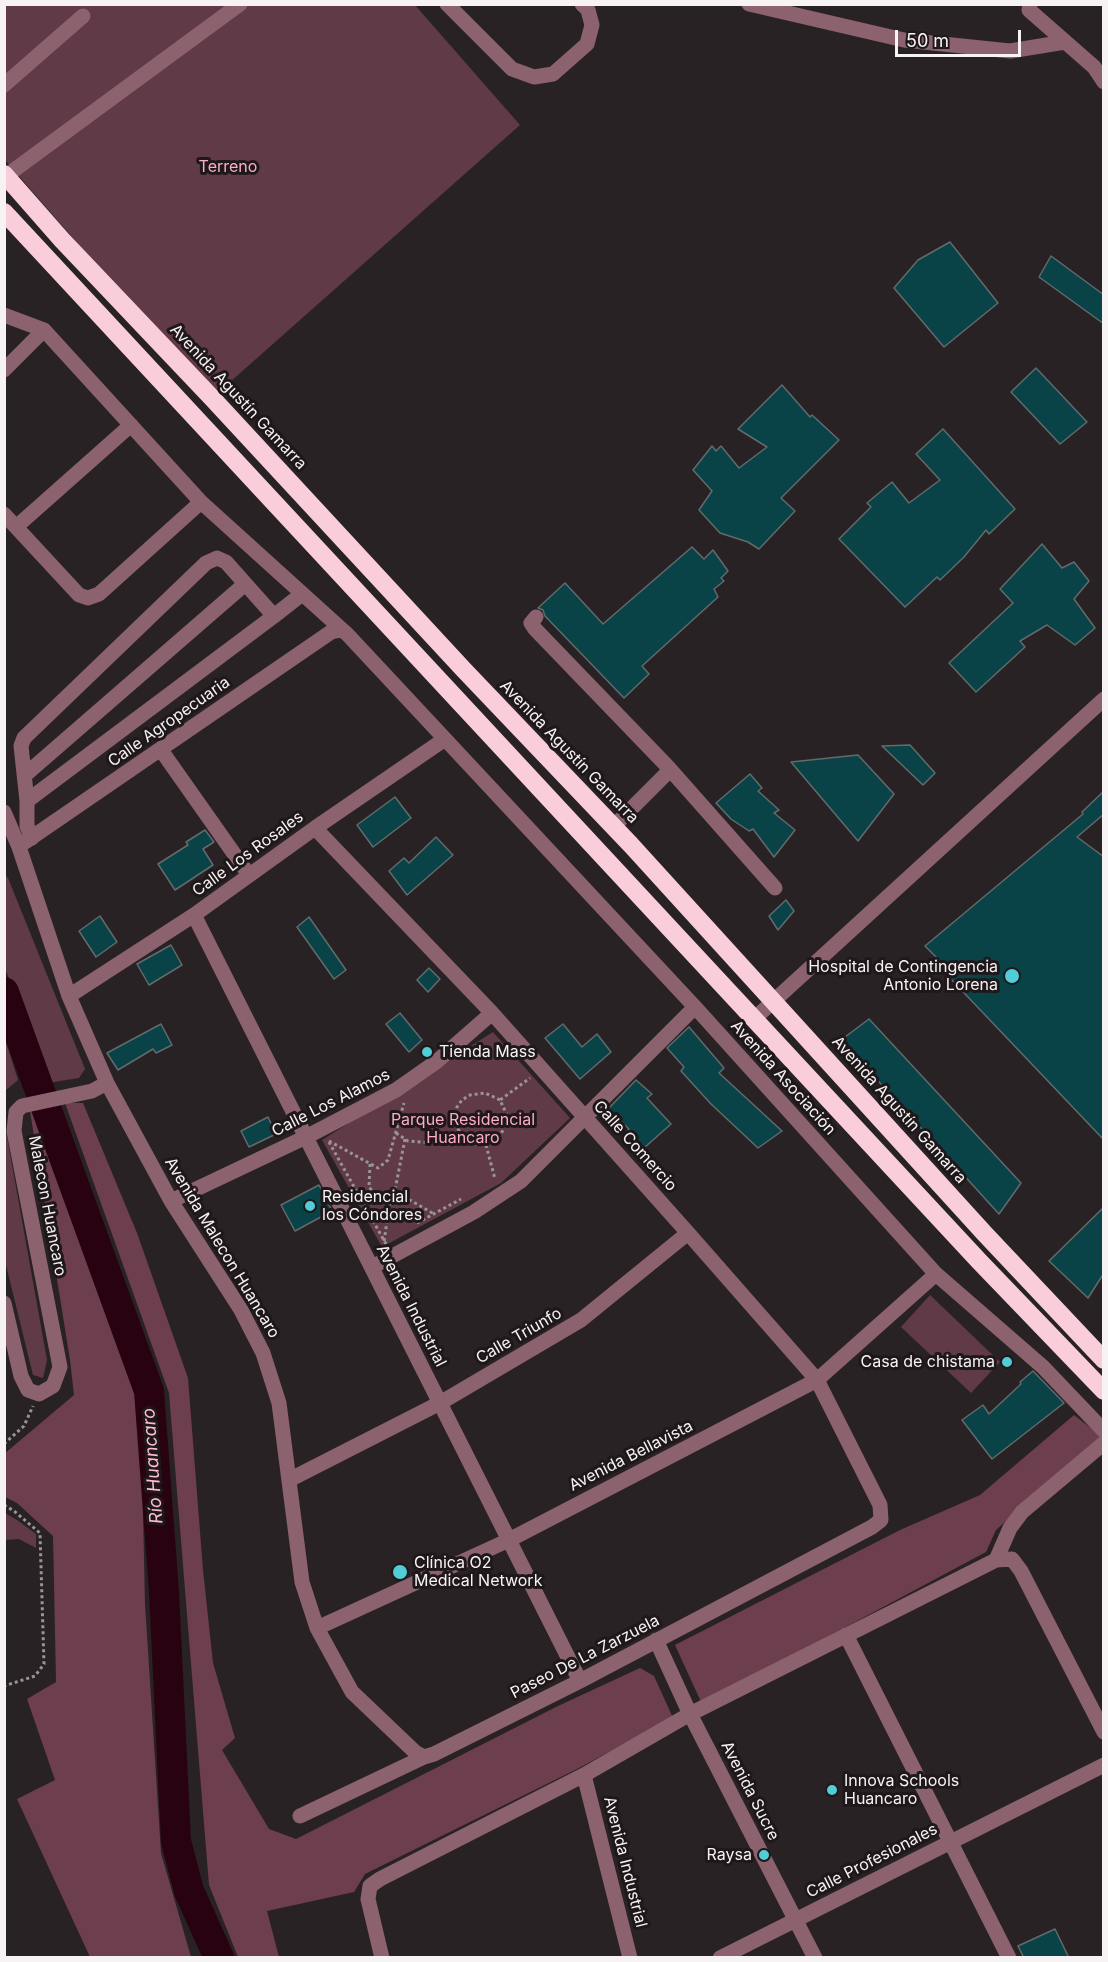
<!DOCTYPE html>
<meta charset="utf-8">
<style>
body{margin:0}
#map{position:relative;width:1108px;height:1962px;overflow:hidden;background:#292224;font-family:Inter,sans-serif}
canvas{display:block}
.frame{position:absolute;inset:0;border:6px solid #f7f2f3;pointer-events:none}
.scale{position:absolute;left:895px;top:30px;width:126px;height:27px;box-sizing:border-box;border:3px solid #f7f2f3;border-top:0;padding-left:8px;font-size:18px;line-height:21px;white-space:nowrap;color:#f7f2f3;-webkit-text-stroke:4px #1f181a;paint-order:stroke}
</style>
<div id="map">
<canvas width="1108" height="1962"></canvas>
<div class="frame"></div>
<div class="scale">50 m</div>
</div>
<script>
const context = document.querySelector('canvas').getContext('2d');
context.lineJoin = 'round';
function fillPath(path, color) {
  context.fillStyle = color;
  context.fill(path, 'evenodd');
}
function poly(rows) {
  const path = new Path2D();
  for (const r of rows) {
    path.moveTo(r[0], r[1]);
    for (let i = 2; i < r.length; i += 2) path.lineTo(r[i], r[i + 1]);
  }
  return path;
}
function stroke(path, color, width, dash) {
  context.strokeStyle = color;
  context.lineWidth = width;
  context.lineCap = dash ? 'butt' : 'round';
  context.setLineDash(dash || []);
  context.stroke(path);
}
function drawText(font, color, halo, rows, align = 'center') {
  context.font = font + ' Inter,sans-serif';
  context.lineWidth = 6;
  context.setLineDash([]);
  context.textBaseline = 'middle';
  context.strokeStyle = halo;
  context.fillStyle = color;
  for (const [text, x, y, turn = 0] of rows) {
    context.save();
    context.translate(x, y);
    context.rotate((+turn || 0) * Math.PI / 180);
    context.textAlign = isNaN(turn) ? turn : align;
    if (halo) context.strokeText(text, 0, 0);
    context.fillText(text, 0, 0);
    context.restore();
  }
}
const green = poly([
 [4,5,415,5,520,125,212,398,5,160],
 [5,875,8,878,85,1069,79,1078,48,1083,5,968],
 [493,1032,570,1118,501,1183,382,1247,322,1140],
 [4,1036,18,1080,5,1091,4,1091],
 [4,1120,47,1360,43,1378,33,1375,5,1261],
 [930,1295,1000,1362,971,1393,901,1327],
 [5,1513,17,1520,36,1534,36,1548,19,1539,5,1540]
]);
const forest = poly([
 [37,1103,134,1382,141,1424,145,1604,161,1853,191,1957,90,1957,17,1799,55,1780,27,1699,56,1682,53,1536,17,1503,5,1497,4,1454,74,1395,70,1360,29,1105],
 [65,1103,83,1103,137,1233,188,1378,203,1570,213,1663,235,1738,222,1750,269,1829,296,1839,558,1706,640,1668,654,1676,673,1718,577,1769,365,1874,354,1892,267,1911,279,1957,238,1957,209,1885,169,1393],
 [1074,1415,1101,1436,996,1530,986,1552,702,1704,675,1645,900,1530,980,1495]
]);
const river = poly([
 [4,992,149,1391,164,1592,176,1841,189,1891,219,1958]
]);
const building = poly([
 [950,242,998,303,944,347,894,288,918,260,950,242],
 [1051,256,1104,295,1104,324,1039,277,1051,256],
 [1036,368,1087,422,1060,444,1011,392,1036,368],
 [782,385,810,417,812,415,839,440,781,498,795,511,759,549,748,542,720,533,699,510,712,491,693,470,712,446,716,451,721,446,739,468,767,447,738,429,782,385],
 [943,429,1015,509,989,534,986,530,964,557,940,580,937,577,905,607,839,539,871,507,867,503,892,482,909,503,940,480,916,454,943,429],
 [1042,544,1062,568,1074,562,1089,581,1074,599,1095,628,1075,645,1047,625,1020,641,1025,647,976,692,949,663,1013,603,1000,589,1042,544],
 [692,547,704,559,713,550,728,571,721,578,724,581,714,589,718,597,642,666,649,674,624,698,545,616,543,610,538,608,565,583,603,624,692,547],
 [910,745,935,773,923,785,882,746,910,745],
 [858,755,894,794,858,841,791,762,858,755],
 [750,774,762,788,758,791,779,810,774,813,795,830,774,857,753,829,749,831,731,819,716,803,750,774],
 [1104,791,1104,814,1077,837,1104,857,1104,1140,948,976,952,973,925,946,1083,814,1082,812,1104,791],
 [395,797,411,818,373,847,357,825,395,797],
 [205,830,214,842,203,849,213,865,175,890,158,864,188,845,186,842,205,830],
 [436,837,453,855,407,895,389,871,404,858,409,863,436,837],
 [786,900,794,911,778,930,769,916,786,900],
 [100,916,117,942,96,957,79,931,100,916],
 [309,917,346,970,334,979,297,927,309,917],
 [171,945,182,965,149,985,137,964,171,945],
 [429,968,440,979,428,992,417,980,429,968],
 [400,1013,422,1040,409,1052,386,1024,400,1013],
 [869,1019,1021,1183,999,1214,841,1040,869,1019],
 [161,1024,172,1045,156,1053,153,1049,118,1070,107,1053,161,1024],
 [563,1024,582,1047,597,1034,611,1052,580,1079,545,1038,563,1024],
 [689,1027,724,1068,719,1073,782,1131,758,1148,711,1104,681,1071,684,1067,667,1048,689,1027],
 [636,1080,652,1094,647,1098,671,1124,644,1148,628,1130,629,1129,608,1109,636,1080],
 [268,1117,276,1134,249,1147,241,1131,268,1117],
 [319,1185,332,1211,295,1231,281,1205,319,1185],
 [1104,1207,1104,1273,1088,1298,1049,1261,1104,1207],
 [1033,1371,1064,1403,992,1459,962,1420,983,1405,989,1414,1021,1384,1020,1382,1033,1371],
 [1055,1929,1069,1958,1024,1958,1018,1946,1055,1929]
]);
const path = poly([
 [500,1100,485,1093,470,1095,462,1100,457,1107,455,1119,458,1129,463,1137,476,1144,485,1144,500,1136,506,1124,507,1115,500,1100,530,1078],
 [396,1133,408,1141,459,1145,468,1140],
 [329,1141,378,1168,388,1160,404,1103],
 [329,1142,386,1244],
 [486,1145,495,1179],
 [370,1164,369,1187,378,1198,384,1202,390,1202],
 [394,1195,405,1139],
 [417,1223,461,1199],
 [384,1241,391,1196,398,1193,434,1214],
 [4,1444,24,1426,33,1406],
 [4,1505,14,1511,40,1533,44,1664,35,1676,4,1686]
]);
const minor = poly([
 [447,4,512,69,534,77,553,74,587,44,592,25,588,10,582,4],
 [749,4,904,40,1010,51,1065,42],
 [1030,4,1029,10,1094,67,1104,82],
 [4,85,83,16],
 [6,176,240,4],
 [4,315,44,330,201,502],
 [4,370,44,330],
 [4,514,79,595,88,598,99,594,201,502,348,635,695,1007,936,1274,1043,1367,1104,1431],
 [16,527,131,425],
 [536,617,531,623,535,629,668,767,775,888],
 [161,750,249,875],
 [25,775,245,584],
 [27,801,274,616],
 [4,812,19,847,69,996,107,1083,171,1201,241,1310,263,1353,279,1403,302,1582,317,1628,352,1692,415,1752,424,1757],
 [613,827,667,773,668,767],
 [32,838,27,826,27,801,21,746,24,738,206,563,217,558,226,562,274,616,302,594],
 [25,842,331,632,341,630],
 [194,915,580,1681],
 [69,996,194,915,315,828,445,739],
 [754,1019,1104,699],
 [171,1201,306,1137,396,1090,436,1062,492,1013],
 [372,1267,474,1212,521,1181,695,1007],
 [4,1303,21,1376,28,1390,39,1394,53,1386,60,1367,14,1131,16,1112,22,1106,92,1091,107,1083],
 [289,1480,440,1403,581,1320,688,1233],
 [996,1560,1012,1559,1021,1571,1104,1732],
 [317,1628,509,1540,817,1380,936,1274],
 [846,1635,1009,1958],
 [656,1640,690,1714,815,1958],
 [584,1775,630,1958],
 [300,1816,424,1757,434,1754,580,1681,872,1527,881,1520,880,1505,817,1380,688,1233,492,1013,315,828],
 [382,1958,368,1899,370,1886,380,1879,584,1775,690,1714,996,1560,1010,1528,1022,1512,1104,1443],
 [720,1958,1104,1765]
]);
const highway = poly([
 [4,174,62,240,212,398,464,670,631,845,985,1234,1104,1360],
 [4,212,979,1261,1104,1391]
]);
const markers = [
 [1012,976,8,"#52ccd6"],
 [427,1052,6,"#52ccd6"],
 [310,1206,6,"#52ccd6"],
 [1007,1362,6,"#52ccd6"],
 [400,1572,8,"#52ccd6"],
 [832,1790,6,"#52ccd6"],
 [764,1855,6,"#52ccd6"]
];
const parkNames = [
 ["Terreno",228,167],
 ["Parque Residencial",463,1120],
 ["Huancaro",463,1138]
];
const streetNames = [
 ["Avenida Agustín Gamarra",238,397,47],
 ["Calle Agropecuaria",169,722,-35],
 ["Avenida Agustín Gamarra",569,752,46],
 ["Calle Los Rosales",248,854,-36],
 ["Avenida Asociación",783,1078,48],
 ["Calle Los Alamos",331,1103,-27],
 ["Avenida Agustín Gamarra",899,1110,48],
 ["Calle Comercio",635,1146,48],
 ["Malecon Huancaro",47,1206,79],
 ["Avenida Malecon Huancaro",222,1248,59],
 ["Avenida Industrial",411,1306,63],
 ["Calle Triunfo",519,1336,-30],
 ["Avenida Bellavista",631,1456,-27],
 ["Paseo De La Zarzuela",585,1657,-27],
 ["Avenida Sucre",750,1791,63],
 ["Calle Profesionales",872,1861,-27],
 ["Avenida Industrial",625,1862,76]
];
const poiNames = [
 ["Hospital de Contingencia",998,967,"right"],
 ["Antonio Lorena",998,985,"right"],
 ["Tienda Mass",439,1052],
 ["Residencial",322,1197],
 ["los Cóndores",322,1215],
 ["Casa de chistama",995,1362,"right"],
 ["Clínica O2",414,1563],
 ["Medical Network",414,1581],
 ["Innova Schools",844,1781],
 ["Huancaro",844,1799],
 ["Raysa",752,1855,"right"]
];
const waterNames = [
 ["Río Huancaro",153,1466,-94]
];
fillPath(green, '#603a46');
fillPath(forest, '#6d3e4d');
stroke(river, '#290212', 30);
fillPath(building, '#094247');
stroke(building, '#626b6c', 1.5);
stroke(path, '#9a9495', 3, [3, 3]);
stroke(minor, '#8c626e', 15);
stroke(highway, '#f9ceda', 18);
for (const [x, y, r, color] of markers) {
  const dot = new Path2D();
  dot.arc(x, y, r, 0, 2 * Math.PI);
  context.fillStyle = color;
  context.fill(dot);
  stroke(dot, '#1f181a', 2);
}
drawText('16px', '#fdacc5', '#1f181a', parkNames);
drawText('16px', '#f7f2f3', '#1f181a', streetNames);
drawText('16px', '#f7f2f3', '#1f181a', poiNames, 'left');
drawText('italic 18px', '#febccf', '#1f181a', waterNames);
</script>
